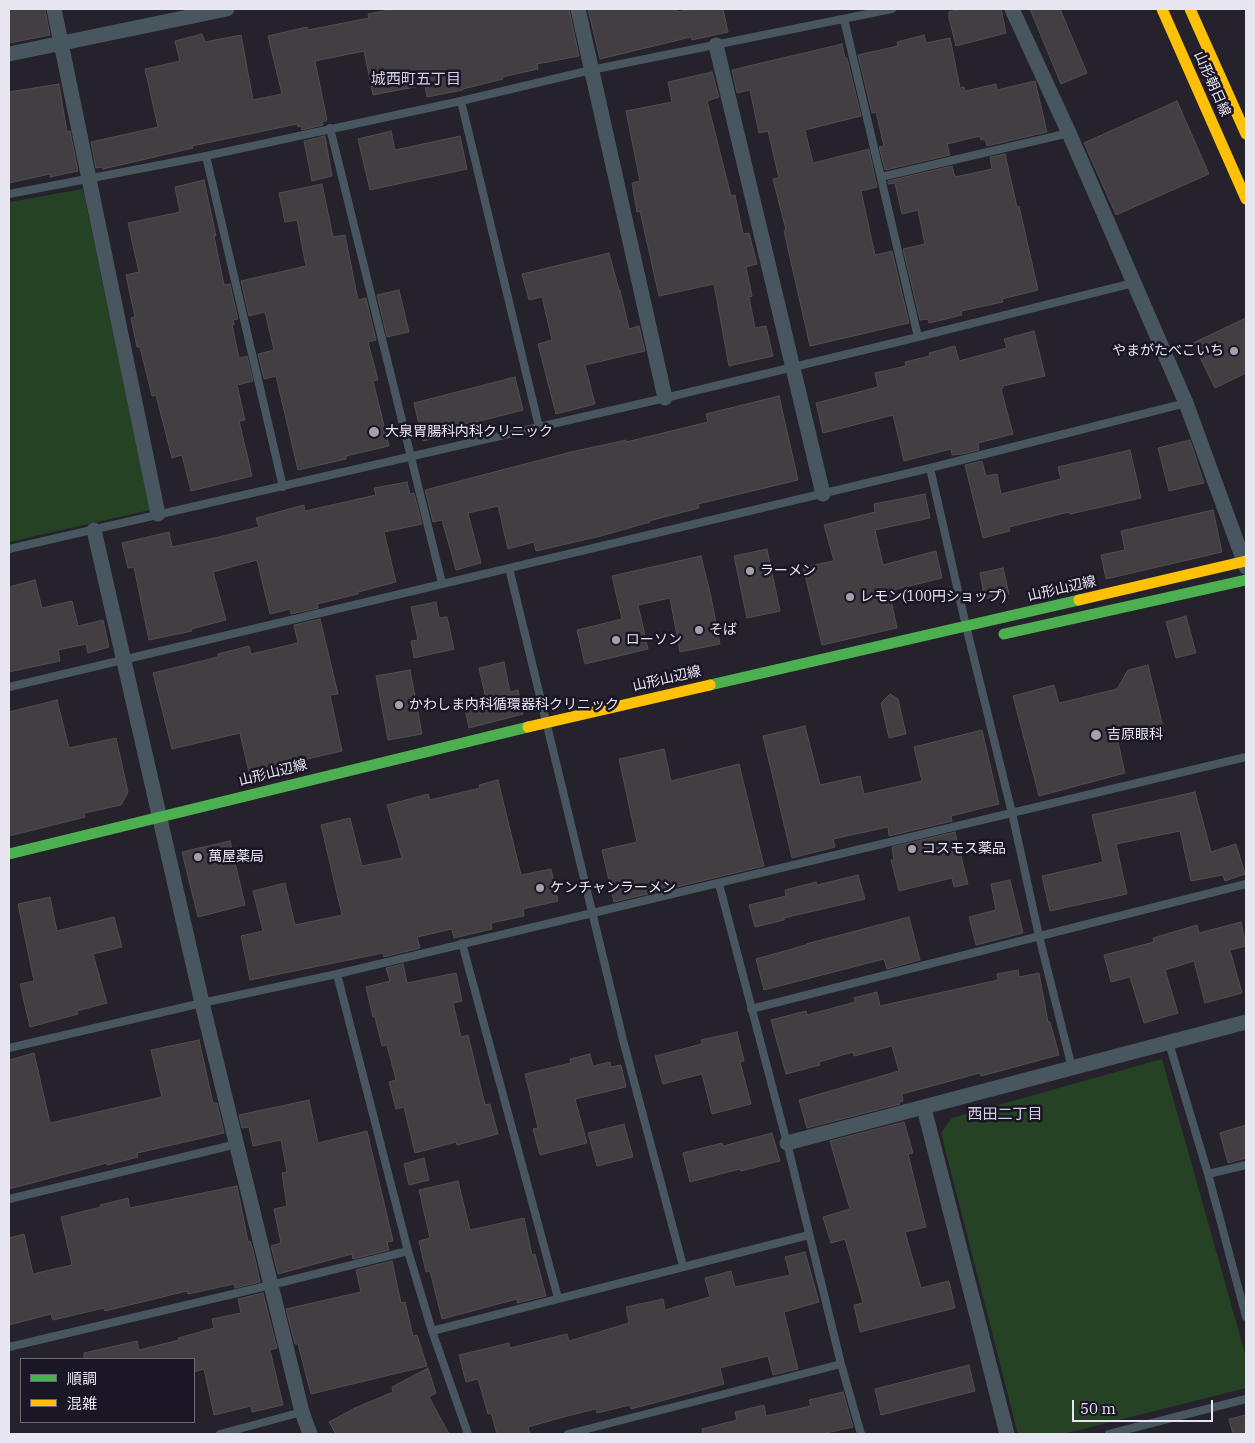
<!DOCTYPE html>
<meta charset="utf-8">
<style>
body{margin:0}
#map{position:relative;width:1255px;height:1443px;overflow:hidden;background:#25222c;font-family:"IBM Plex Serif","Noto Sans JP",serif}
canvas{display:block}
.frame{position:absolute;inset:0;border:10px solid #e8e6f1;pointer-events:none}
.legend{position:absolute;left:20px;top:1358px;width:175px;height:65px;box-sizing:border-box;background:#1a1625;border:1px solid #6c6977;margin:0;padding:6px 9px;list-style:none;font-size:15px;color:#e8e6f1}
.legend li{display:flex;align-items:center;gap:10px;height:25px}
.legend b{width:25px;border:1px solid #6c6977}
.scale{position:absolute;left:1072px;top:1400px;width:141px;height:22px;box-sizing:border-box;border:2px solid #e8e6f1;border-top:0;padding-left:6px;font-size:15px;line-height:18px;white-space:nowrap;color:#e8e6f1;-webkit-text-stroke:4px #1a1625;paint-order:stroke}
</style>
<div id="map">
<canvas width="1255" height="1443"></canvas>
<div class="frame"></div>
<ul class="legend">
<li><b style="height:6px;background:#4caf50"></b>順調</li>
<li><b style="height:6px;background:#ffc107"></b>混雑</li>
</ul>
<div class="scale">50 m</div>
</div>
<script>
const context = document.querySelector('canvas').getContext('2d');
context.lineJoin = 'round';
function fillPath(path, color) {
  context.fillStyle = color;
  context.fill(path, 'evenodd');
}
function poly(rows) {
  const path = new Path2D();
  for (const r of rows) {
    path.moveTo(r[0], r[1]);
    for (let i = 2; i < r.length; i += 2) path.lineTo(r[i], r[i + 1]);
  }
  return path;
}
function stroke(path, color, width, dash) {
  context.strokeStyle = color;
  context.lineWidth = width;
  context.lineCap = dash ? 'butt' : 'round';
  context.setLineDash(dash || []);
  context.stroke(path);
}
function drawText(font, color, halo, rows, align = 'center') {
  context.font = font + ' "IBM Plex Serif","Noto Sans JP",serif';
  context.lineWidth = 5;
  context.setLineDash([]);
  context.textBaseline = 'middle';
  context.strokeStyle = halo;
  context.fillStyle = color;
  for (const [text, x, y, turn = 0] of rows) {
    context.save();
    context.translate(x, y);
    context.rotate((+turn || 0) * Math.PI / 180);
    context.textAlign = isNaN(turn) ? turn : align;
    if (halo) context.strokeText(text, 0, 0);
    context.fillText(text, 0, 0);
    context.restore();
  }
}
const green = poly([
 [83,189,150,510,9,542,9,202],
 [1162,1059,1246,1357,1246,1388,1063,1434,1018,1434,941,1133,952,1118]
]);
const building = poly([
 [9,9,45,9,50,35,9,43,9,9],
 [394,9,569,9,579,56,537,64,538,69,502,77,503,79,463,89,463,90,427,97,425,85,373,95,364,51,315,61,327,120,322,122,323,125,302,130,301,126,298,127,297,124,192,146,193,148,103,169,102,167,96,168,91,142,158,127,145,69,180,61,175,41,202,34,205,42,241,35,253,100,282,94,268,36,307,27,308,30,369,18,368,14,394,9],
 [588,9,676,9,677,12,693,9,723,9,728,32,692,40,691,37,600,59,588,9],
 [961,9,1001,9,1006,33,956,46,949,18,949,12,961,9],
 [1030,9,1060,9,1087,73,1061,84,1030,9],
 [924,35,926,43,950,38,960,88,964,87,965,91,996,84,997,90,1035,81,1047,132,987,146,985,139,981,140,980,136,947,144,950,155,885,170,879,147,884,146,876,112,872,113,858,55,898,46,897,42,924,35],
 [842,44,845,58,847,58,861,116,805,130,813,163,869,149,877,187,861,191,875,255,892,251,909,323,810,346,784,231,786,230,773,179,779,178,768,131,759,133,750,90,737,93,732,70,842,44],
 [712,72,719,97,707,101,731,196,735,195,743,234,749,233,757,264,746,267,752,296,749,297,755,328,766,326,773,356,729,366,714,284,659,296,640,211,637,212,632,183,640,181,626,111,672,102,668,82,712,72],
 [59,84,67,132,70,131,78,171,50,177,50,174,9,183,9,92,59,84],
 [1177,101,1209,174,1116,215,1084,143,1177,101],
 [391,131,395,150,460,136,467,169,370,190,358,139,391,131],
 [325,136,332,176,312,181,304,141,325,136],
 [1005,154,1017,207,1019,206,1038,290,1002,299,1003,302,961,311,962,315,929,323,928,319,920,320,903,249,925,244,918,210,902,214,895,183,888,184,888,181,952,166,955,177,992,169,990,157,1005,154],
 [204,180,216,236,214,236,224,285,230,284,238,319,233,320,234,325,232,325,239,358,247,356,253,381,237,385,245,420,239,421,252,476,191,491,182,455,172,458,156,395,152,396,140,347,137,347,131,318,135,317,126,275,139,272,128,223,180,212,175,187,204,180],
 [322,184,333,237,345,235,358,300,366,298,376,340,368,342,378,380,373,381,389,446,346,456,346,459,298,470,276,376,264,379,258,354,274,350,265,312,249,316,241,281,306,266,297,220,285,222,279,193,322,184],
 [609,253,619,290,620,290,629,329,639,326,645,351,585,365,595,404,556,414,538,344,552,340,542,297,529,300,522,274,609,253],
 [399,290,409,332,387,337,377,295,399,290],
 [1246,318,1246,373,1215,388,1193,343,1246,318],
 [1034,331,1045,376,1003,386,1003,388,1001,389,1013,434,978,443,979,450,963,454,952,455,951,449,904,461,893,415,823,433,816,403,878,387,875,373,906,366,905,362,930,356,929,353,955,346,959,361,1007,348,1004,339,1034,331],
 [515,377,523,410,453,428,454,433,423,441,414,403,515,377],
 [779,396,798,480,698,504,699,508,649,521,650,522,601,536,536,551,534,542,508,549,498,506,468,513,481,563,456,570,442,520,433,522,425,490,571,452,626,440,626,442,708,422,706,414,779,396],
 [1190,440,1204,483,1169,491,1158,448,1190,440],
 [1130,450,1141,498,1070,514,1069,512,1009,527,1010,531,983,538,965,465,982,461,986,476,997,474,1001,494,1061,479,1058,467,1130,450],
 [407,482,410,494,414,493,422,524,384,532,396,582,358,592,358,594,317,604,318,608,291,614,290,609,270,614,257,560,213,572,226,620,191,629,192,631,149,640,134,567,128,568,122,543,169,532,172,547,219,537,259,527,256,518,304,505,305,511,376,495,374,488,407,482],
 [925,494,930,518,875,530,883,565,936,551,942,578,889,591,897,628,822,645,803,567,834,561,824,525,875,512,874,504,925,494],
 [1213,510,1222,552,1106,579,1101,555,1125,550,1121,531,1213,510],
 [767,549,780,611,747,618,734,556,767,549],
 [701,556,711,597,720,644,680,652,670,598,638,605,648,649,585,664,577,630,622,619,612,576,701,556],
 [1003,568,1009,594,985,599,980,573,1003,568],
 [35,580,42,608,72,601,78,626,103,620,109,647,88,653,86,644,58,650,60,661,9,672,9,587,35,580],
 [436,602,439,618,447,617,454,649,414,658,411,641,418,640,411,607,436,602],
 [1186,616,1196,653,1176,658,1166,622,1186,616],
 [320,619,338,694,330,695,342,751,299,761,301,769,251,781,240,733,172,749,153,673,218,657,218,654,249,646,251,654,298,643,294,625,320,619],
 [504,662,510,692,518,690,523,714,469,728,464,704,486,699,479,668,504,662],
 [1148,665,1164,731,1118,742,1125,773,1039,796,1013,696,1054,685,1059,703,1117,689,1128,670,1148,665],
 [410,670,422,734,388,740,376,676,410,670],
 [890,694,898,699,906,734,889,738,881,703,890,694],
 [57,700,69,748,116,738,128,792,121,805,84,813,85,817,9,836,9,712,57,700],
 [805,726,820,785,860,776,864,794,922,781,914,747,982,730,999,804,951,816,952,821,889,836,888,827,833,839,835,847,792,858,763,736,805,726],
 [664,749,671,781,739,764,764,866,614,902,602,850,637,842,619,759,664,749],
 [498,780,521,875,551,869,558,901,523,909,524,916,491,923,492,929,454,938,452,929,417,937,420,948,384,957,383,953,250,980,241,936,263,931,253,891,285,883,295,925,342,915,321,825,350,818,362,866,402,858,387,805,428,794,430,800,480,788,479,785,498,780],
 [1195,792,1211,852,1236,844,1245,874,1225,881,1223,875,1191,881,1180,831,1116,844,1127,894,1050,911,1042,876,1103,862,1092,815,1195,792],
 [955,832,968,884,954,887,952,878,899,891,891,860,894,860,892,847,955,832],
 [230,841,245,905,198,917,182,852,230,841],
 [858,875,865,899,784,918,784,920,755,927,749,905,786,896,785,890,816,882,817,885,858,875],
 [1010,880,1023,933,976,945,969,917,996,910,991,884,1010,880],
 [50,897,57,931,114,917,122,947,93,954,107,1003,77,1011,78,1014,30,1027,20,984,34,981,18,904,50,897],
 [909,917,920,960,887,969,884,959,764,990,756,959,806,945,806,944,909,917],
 [1241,922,1246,946,1230,950,1242,993,1205,1003,1194,961,1165,970,1178,1013,1144,1023,1130,977,1111,982,1104,955,1154,942,1153,938,1197,925,1199,933,1241,922],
 [403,964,407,983,456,973,462,1001,453,1003,461,1037,468,1035,485,1105,490,1104,498,1134,457,1145,456,1142,415,1153,404,1107,396,1109,389,1082,396,1080,387,1045,382,1046,375,1017,373,1017,366,987,390,981,386,968,403,964],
 [1018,970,1019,977,1039,973,1048,1022,1050,1022,1059,1055,981,1076,980,1073,902,1094,903,1101,899,1102,900,1104,807,1128,799,1100,899,1071,892,1046,854,1056,853,1052,819,1062,820,1065,786,1074,771,1020,806,1011,807,1015,855,1002,854,998,877,992,880,1006,998,980,997,974,1018,970],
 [737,1032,744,1061,740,1062,751,1104,712,1114,702,1074,663,1084,655,1056,702,1044,701,1040,737,1032],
 [199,1040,213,1103,217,1103,224,1133,137,1153,138,1157,107,1165,107,1163,9,1189,9,1060,34,1053,50,1123,162,1097,151,1050,199,1040],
 [590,1054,593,1066,610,1062,611,1067,621,1065,626,1087,575,1099,587,1143,540,1155,533,1129,538,1128,525,1074,571,1063,570,1059,590,1054],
 [309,1100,318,1143,367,1131,393,1241,387,1242,389,1250,353,1259,352,1254,278,1274,271,1246,281,1243,274,1209,287,1206,282,1173,287,1172,281,1140,253,1146,249,1127,242,1128,239,1115,309,1100],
 [904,1122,913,1153,908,1154,926,1227,905,1232,921,1288,949,1281,955,1308,860,1332,854,1305,863,1303,845,1239,831,1243,823,1217,850,1209,830,1141,904,1122],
 [624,1124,633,1157,597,1166,588,1133,624,1124],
 [1246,1125,1246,1158,1228,1163,1220,1133,1246,1125],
 [772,1133,780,1161,741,1171,740,1169,690,1182,683,1153,722,1143,723,1146,772,1133],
 [424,1158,429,1180,409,1185,404,1164,424,1158],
 [458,1181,470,1230,524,1218,532,1255,535,1254,546,1296,517,1303,517,1299,442,1319,430,1271,426,1272,419,1241,430,1238,419,1190,458,1181],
 [237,1186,248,1241,250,1241,253,1250,260,1282,235,1288,234,1284,188,1294,187,1291,105,1311,104,1308,53,1320,51,1314,9,1325,9,1238,24,1234,33,1274,72,1265,61,1217,101,1207,100,1205,128,1198,130,1208,237,1186],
 [805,1252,819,1302,784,1312,798,1369,773,1375,768,1356,720,1368,724,1384,631,1409,630,1405,597,1413,596,1409,567,1416,528,1427,530,1434,497,1434,491,1413,488,1414,478,1379,466,1382,459,1355,509,1343,510,1348,567,1334,569,1341,629,1323,626,1307,663,1299,665,1310,710,1297,705,1278,731,1271,735,1287,790,1275,785,1257,805,1252],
 [392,1261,401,1303,405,1302,413,1336,417,1335,427,1366,311,1394,298,1344,295,1344,286,1309,361,1292,356,1270,392,1261],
 [263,1293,277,1348,270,1350,283,1405,252,1412,251,1406,214,1415,204,1369,194,1372,194,1359,84,1359,84,1353,137,1341,139,1350,179,1340,178,1338,214,1328,212,1319,241,1313,238,1299,263,1293],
 [969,1365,975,1391,881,1415,875,1389,969,1365],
 [428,1368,436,1393,429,1397,449,1434,336,1434,329,1422,355,1408,393,1392,392,1387,428,1368],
 [843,1392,853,1427,822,1434,703,1434,702,1429,737,1420,735,1412,764,1405,766,1416,811,1406,809,1400,843,1392],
 [1246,1415,1246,1434,1233,1434,1229,1419,1246,1415]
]);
const lane = poly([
 [844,19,918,337],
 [461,101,539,427],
 [330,128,442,583],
 [206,156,283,487],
 [881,177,1069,133],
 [9,194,206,156,461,101,591,70,892,9],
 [930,468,966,626,1012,813,1039,936,1072,1068],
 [9,549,665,398,918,337,1133,283],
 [509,568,623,1040,683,1266],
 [9,687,930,468,1186,403],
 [719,884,787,1143,841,1364,861,1434],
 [462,943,558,1298],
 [337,974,408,1251,432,1331,468,1434],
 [751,1009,1246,884],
 [1169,1043,1208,1174,1246,1317],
 [9,1048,202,1003,337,974,1246,757],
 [1208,1174,1246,1165],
 [9,1199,237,1144],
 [432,1331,809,1235],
 [9,1347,271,1285,408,1251],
 [220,1434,302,1412],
 [568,1434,841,1364],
 [1109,1434,1246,1399]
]);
const street = poly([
 [54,9,158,514],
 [578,9,665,398],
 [1012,9,1069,133,1186,403,1246,567],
 [716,45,823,494],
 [9,54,227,9],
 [94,530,202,1003,302,1412,310,1434],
 [924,1108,1007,1434],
 [787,1143,1246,1022]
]);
const fast = poly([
 [1004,634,1246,580],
 [710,685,1079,600],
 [9,854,528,727]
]);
const slow = poly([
 [1162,9,1246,199],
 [1190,9,1246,134],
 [1079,600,1246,561],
 [528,727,710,685]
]);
const markers = [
 [1234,351,5,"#a4a1ac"],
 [374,432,6,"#a4a1ac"],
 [750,571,5,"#a4a1ac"],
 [850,597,5,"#a4a1ac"],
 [699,630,5,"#a4a1ac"],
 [616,640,5,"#a4a1ac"],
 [399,705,5,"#a4a1ac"],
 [1096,735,6,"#a4a1ac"],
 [912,849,5,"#a4a1ac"],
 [198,857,5,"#a4a1ac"],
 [540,888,5,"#a4a1ac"]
];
const streetNames = [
 ["山形朝日線",1212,84,66],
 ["山形山辺線",1062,589,-13],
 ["山形山辺線",667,679,-13],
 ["山形山辺線",273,773,-14]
];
const poiNames = [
 ["やまがたべこいち",1224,351,"right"],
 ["大泉胃腸科内科クリニック",385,432],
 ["ラーメン",760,571],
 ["レモン(100円ショップ)",860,597],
 ["そば",709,630],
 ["ローソン",626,640],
 ["かわしま内科循環器科クリニック",409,705],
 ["吉原眼科",1107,735],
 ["コスモス薬品",922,849],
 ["萬屋薬局",208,857],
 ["ケンチャンラーメン",550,888]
];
const neighbourhoodNames = [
 ["城西町五丁目",416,80],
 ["西田二丁目",1005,1115]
];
fillPath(green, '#254224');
fillPath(building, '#423e41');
stroke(building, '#514d50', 1);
stroke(lane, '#48575f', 8);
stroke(street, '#48575f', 15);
stroke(fast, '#4caf50', 11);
stroke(slow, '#ffc107', 11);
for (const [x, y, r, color] of markers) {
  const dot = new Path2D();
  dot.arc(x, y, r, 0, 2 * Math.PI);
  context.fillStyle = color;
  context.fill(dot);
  stroke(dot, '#1a1625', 2);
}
drawText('14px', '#e8e6f1', '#1a1625', streetNames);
drawText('14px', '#e8e6f1', '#1a1625', poiNames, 'left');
drawText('15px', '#d3cfe4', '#1a1625', neighbourhoodNames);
</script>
